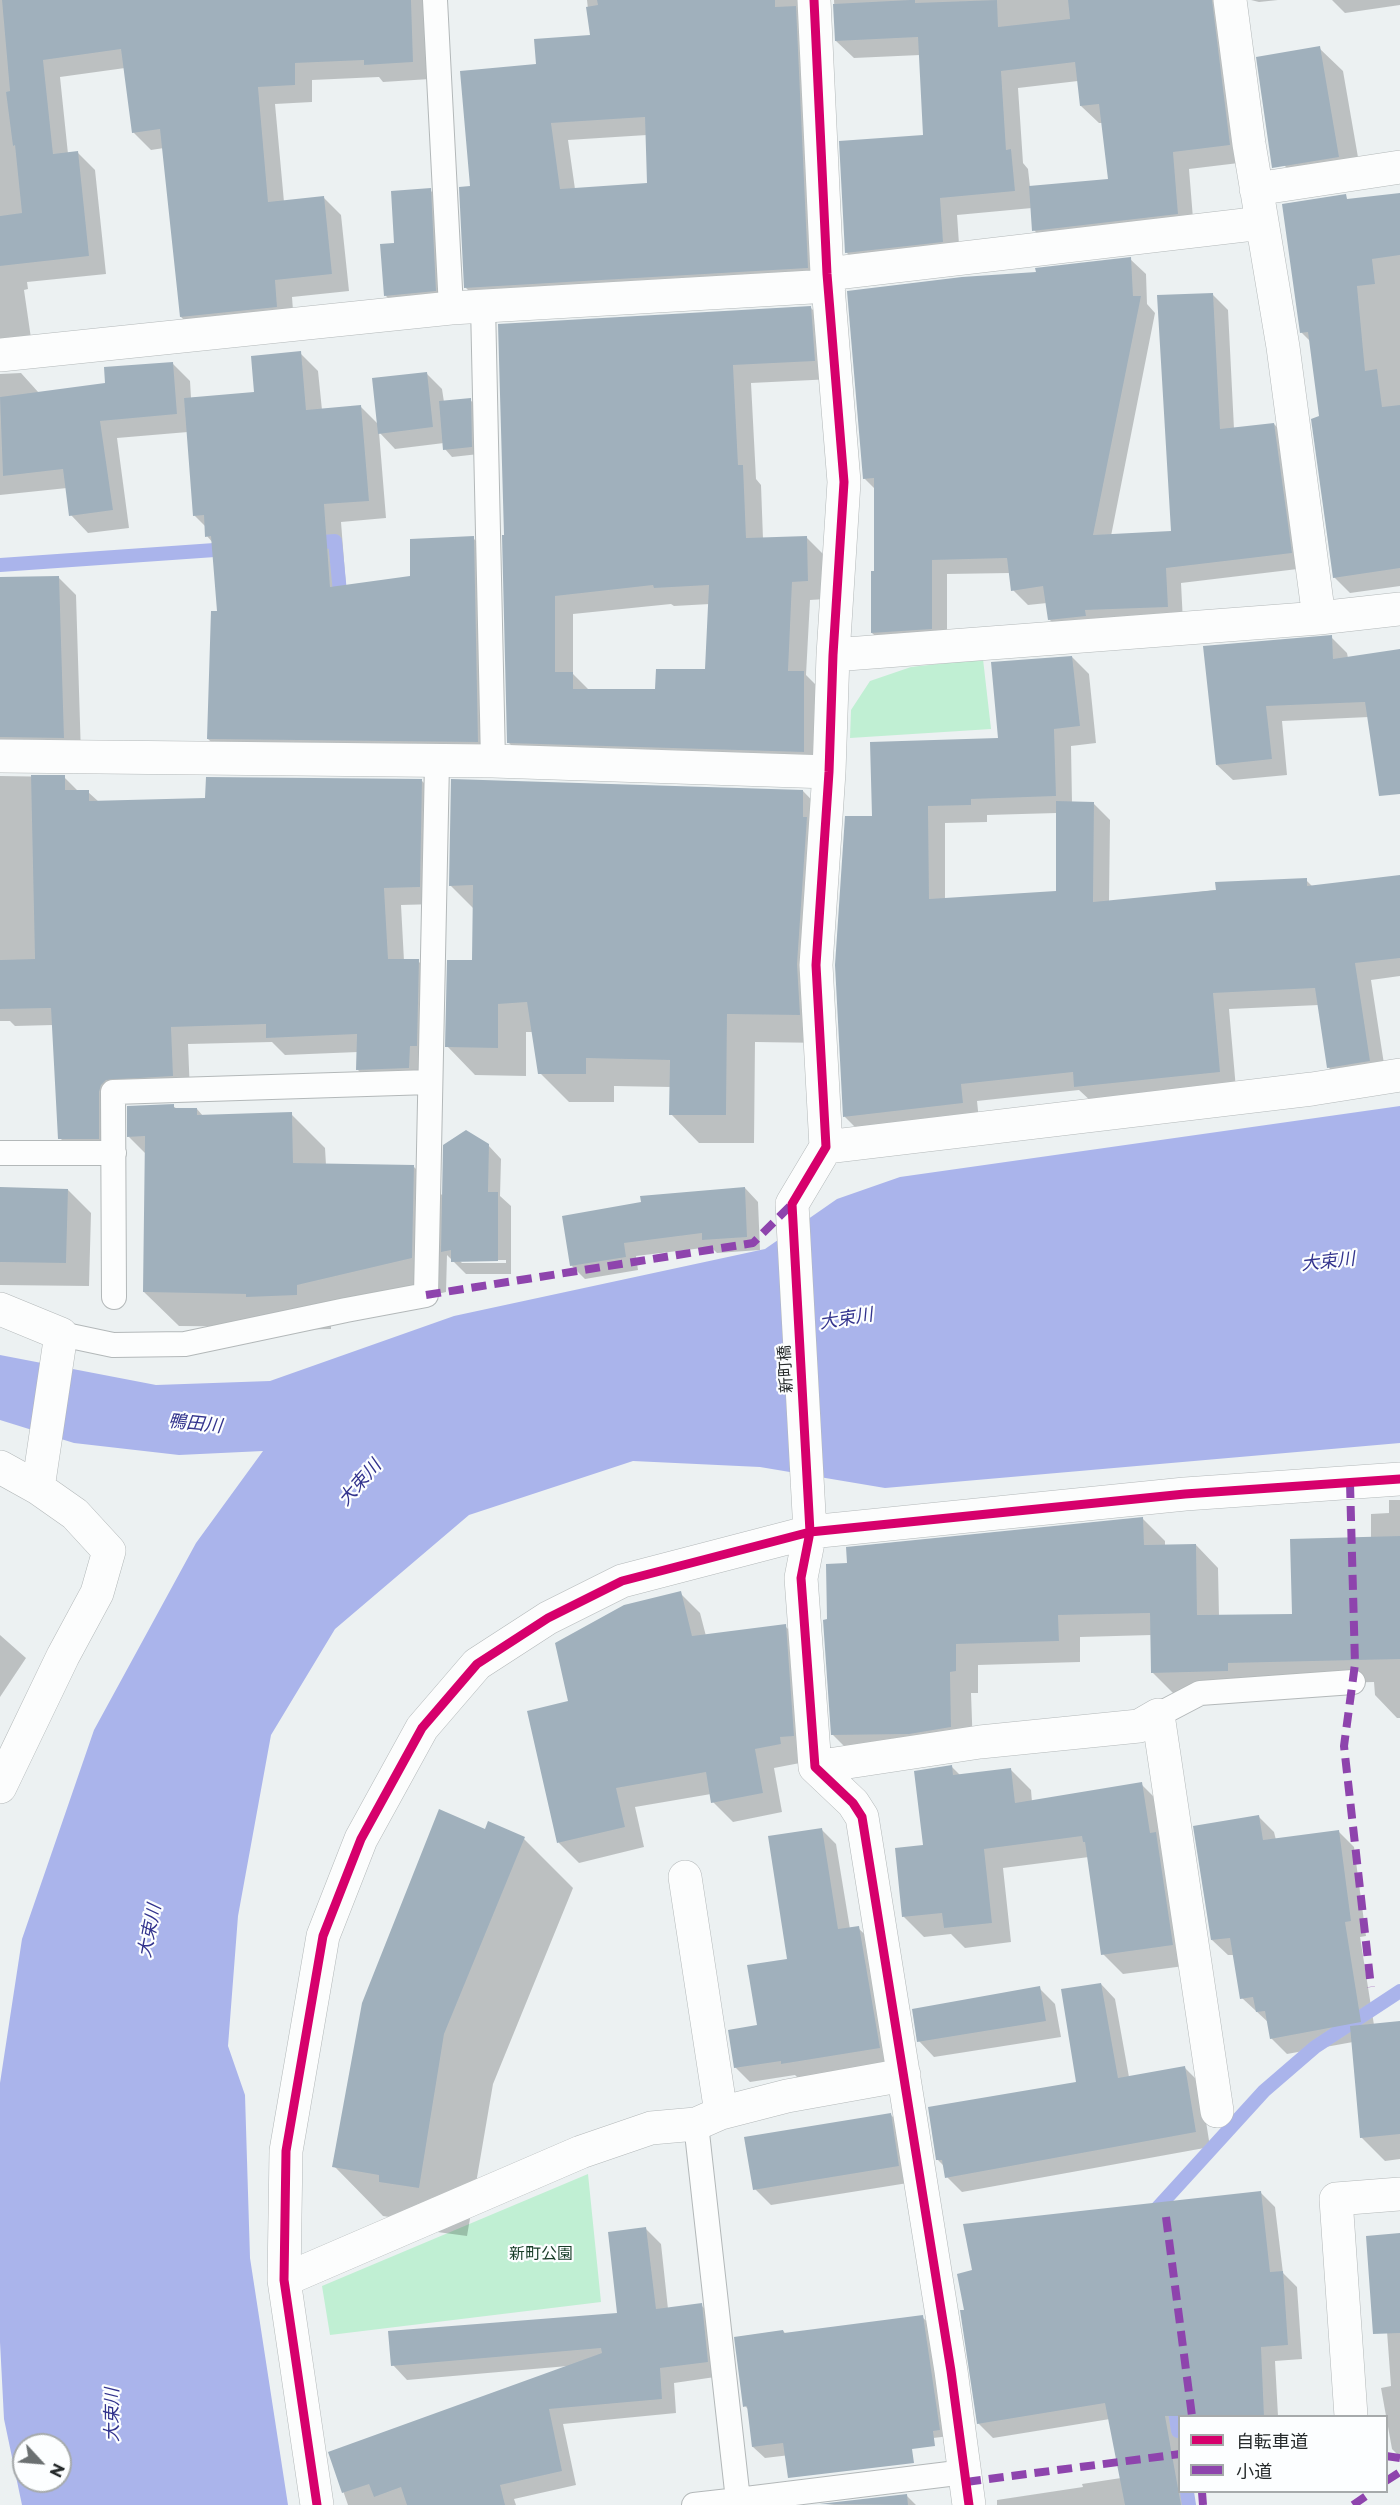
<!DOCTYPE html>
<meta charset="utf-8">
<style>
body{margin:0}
#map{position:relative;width:1400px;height:2505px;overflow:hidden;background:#ecf1f2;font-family:Montserrat,"Noto Sans JP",sans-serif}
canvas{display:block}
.legend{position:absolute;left:1178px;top:2415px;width:210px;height:78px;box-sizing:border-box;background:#fcfeff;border:2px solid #a6aaab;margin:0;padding:8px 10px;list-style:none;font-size:18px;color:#262b2c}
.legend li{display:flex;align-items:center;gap:12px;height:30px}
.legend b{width:30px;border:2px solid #a6aaab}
.north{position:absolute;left:12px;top:2433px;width:60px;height:60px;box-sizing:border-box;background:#fcfeff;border:2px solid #a6aaab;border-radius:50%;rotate:116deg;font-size:16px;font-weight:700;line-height:24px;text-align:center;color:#262b2c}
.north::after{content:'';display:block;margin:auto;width:21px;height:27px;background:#6b7071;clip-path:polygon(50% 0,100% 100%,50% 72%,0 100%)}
</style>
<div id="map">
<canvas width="1400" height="2505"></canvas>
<ul class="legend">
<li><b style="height:8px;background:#d6006c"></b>自転車道</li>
<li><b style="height:8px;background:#8e44ad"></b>小道</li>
</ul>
<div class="north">N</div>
</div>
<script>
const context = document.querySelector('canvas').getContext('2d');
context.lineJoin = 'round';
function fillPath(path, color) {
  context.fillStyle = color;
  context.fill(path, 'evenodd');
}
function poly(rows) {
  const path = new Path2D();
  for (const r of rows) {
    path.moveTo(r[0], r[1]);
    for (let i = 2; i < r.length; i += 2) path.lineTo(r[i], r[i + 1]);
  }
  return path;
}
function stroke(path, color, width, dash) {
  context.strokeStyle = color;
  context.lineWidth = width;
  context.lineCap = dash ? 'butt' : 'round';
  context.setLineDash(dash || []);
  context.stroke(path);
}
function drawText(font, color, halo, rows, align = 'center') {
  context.font = font + ' Montserrat,"Noto Sans JP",sans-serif';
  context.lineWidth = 4.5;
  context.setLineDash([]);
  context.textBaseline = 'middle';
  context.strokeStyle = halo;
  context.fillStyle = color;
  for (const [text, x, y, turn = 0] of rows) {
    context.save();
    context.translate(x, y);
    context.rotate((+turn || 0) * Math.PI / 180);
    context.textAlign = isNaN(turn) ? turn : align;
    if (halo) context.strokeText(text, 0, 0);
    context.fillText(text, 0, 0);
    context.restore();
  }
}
const green = poly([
 [983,659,991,729,850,738,851,710,870,681,911,667],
 [588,2174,601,2302,330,2335,322,2286]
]);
const water = poly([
 [1400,1106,1400,1443,885,1488,760,1467,633,1461,469,1515,335,1629,271,1735,238,1916,228,2046,245,2095,250,2258,288,2505,22,2505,4,2419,0,2342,0,2083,22,1939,94,1730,196,1543,263,1451,179,1455,74,1443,0,1420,0,1355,156,1385,270,1381,454,1316,765,1249,837,1199,900,1177],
 [24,2445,60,2445,60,2481,24,2481]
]);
const shadow = poly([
 [0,0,440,0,430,79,383,82,379,77,312,80,312,102,275,104,284,202,324,198,341,215,349,291,292,297,294,324,199,334,181,317,164,148,151,150,133,132,125,68,60,77,68,154,78,153,95,170,106,274,27,282,28,289,24,290,33,352,0,365],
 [587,0,807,0,825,285,483,305,466,288,472,187,537,65,591,37],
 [647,135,648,185,575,189,568,140],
 [834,0,1242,0,1247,162,1189,169,1194,231,1051,248,1034,230,1032,208,957,215,960,259,864,270,846,252,925,136,920,55,854,58,836,41],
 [1078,81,1081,106,1099,123,1103,123,1110,181,1030,187,1028,169,1023,163,1018,88],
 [1251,0,1278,0,1259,2],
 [1332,0,1400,0,1400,5,1345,13],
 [1319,48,1343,71,1359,163,1294,175,1271,152],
 [430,190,446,206,451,306,401,311,385,295,396,244],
 [1400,194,1400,586,1350,593,1334,577,1321,417,1311,342,1301,332],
 [1130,259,1146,274,1147,304,1155,313,1111,536,1173,533,1212,294,1228,310,1234,429,1274,424,1289,440,1306,568,1181,583,1183,622,1064,634,1049,619,1047,603,1028,605,1013,590,1010,573,947,574,947,643,888,648,872,633,876,572,876,490,864,478,1037,274],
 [810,307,829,326,833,379,751,383,756,479,761,485,763,539,806,537,825,556,826,599,810,600,806,675,822,691,822,770,527,761,508,742,506,536,499,325],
 [671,604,674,606,710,604,706,671,657,691,590,691,573,674,573,614],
 [300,353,318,371,322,410,361,407,379,425,426,373,442,389,444,402,470,400,478,407,479,454,452,457,445,449,444,443,395,449,379,432,386,518,341,522,346,586,412,577,473,538,491,556,495,759,226,756,208,739,219,612,213,543,207,536,206,527,194,515,188,432,117,438,129,528,88,533,71,515,67,488,0,495,0,374,21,373,39,393,107,384,172,363,190,381,191,398,256,393],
 [58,577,76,595,81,755,0,769,0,579],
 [1331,637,1347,653,1348,658,1400,651,1400,755,1369,717,1282,721,1287,775,1233,780,1217,765,1205,647],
 [1072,657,1089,674,1096,743,1071,746,1072,803,1093,803,1110,820,1109,902,1306,880,1313,887,1400,876,1400,976,1371,980,1386,1077,1345,1084,1328,1067,1319,1005,1229,1009,1236,1089,1093,1103,1079,1090,977,1101,979,1120,862,1134,845,1117,874,818,1000,739],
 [1057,813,1057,893,945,900,945,823,987,822,987,815],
 [0,776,64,777,79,792,88,792,99,802,206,800,422,781,439,798,437,904,401,905,404,961,418,961,436,979,426,1085,375,1087,357,1069,358,1052,285,1055,272,1042,188,1044,190,1093,124,1097,116,1156,77,1156,60,1138,53,1025,15,1026,10,1021,0,1021],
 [803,791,831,820,828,1043,755,1042,754,1143,699,1143,671,1114,671,1087,614,1086,614,1102,569,1102,540,1073,533,1032,526,1032,526,1076,475,1075,447,1046,473,962,474,909,450,885],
 [173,1106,177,1109,197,1109,203,1116,291,1114,325,1148,326,1165,414,1167,444,1197,488,1145,501,1159,500,1196,511,1206,511,1274,466,1274,447,1255,446,1292,331,1319,331,1329,282,1330,279,1327,179,1326,144,1292,146,1154,129,1137],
 [459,1260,506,1260,506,1263,462,1263],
 [745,1188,758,1202,760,1250,717,1253,711,1247,636,1256,638,1270,585,1279,571,1265],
 [0,1189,68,1190,91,1213,89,1286,0,1285],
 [1389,1500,1400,1500,1400,1718,1397,1718,1375,1695,1374,1682,1250,1685,1175,1695,1153,1673,1152,1635,1080,1637,1080,1662,978,1665,978,1693,971,1693,973,1749,855,1757,833,1735,829,1621,848,1565,1143,1519,1165,1541,1165,1546,1196,1545,1218,1568,1219,1616,1293,1615,1371,1538,1371,1514,1389,1513],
 [680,1593,700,1613,706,1636,785,1626,805,1646,800,1763,774,1768,782,1812,733,1822,713,1802,711,1794,635,1807,644,1847,579,1863,559,1843,528,1712,570,1702],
 [0,1635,26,1658,0,1697],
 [952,1767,961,1776,1011,1770,1031,1790,1032,1802,1141,1784,1161,1804,1192,1965,1123,1974,1103,1954,1089,1857,1003,1868,1011,1942,965,1948,951,1934,924,1937,904,1917,924,1846],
 [1259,1817,1274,1832,1276,1840,1338,1831,1354,1847,1366,1936,1360,1937,1374,2025,1400,2022,1400,2159,1385,2161,1361,2137,1353,2042,1287,2054,1271,2038,1269,2023,1242,1998,1234,1955,1228,1955,1212,1940],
 [821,1829,836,1844,850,1929,858,1928,874,1943,894,2063,798,2078,795,2075,750,2082,735,2067,759,2027,789,1960],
 [485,1831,524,1839,573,1888,493,2084,467,2236,430,2231,420,2222,383,2216,334,2166],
 [1101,1984,1115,1999,1129,2077,1185,2068,1200,2083,1210,2147,962,2192,947,2177,945,2167,938,2160,1078,2084],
 [1039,1988,1055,2004,1061,2037,934,2057,919,2041],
 [890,2114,906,2130,914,2182,771,2205,755,2189],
 [1260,2192,1275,2207,1283,2273,1297,2287,1302,2359,1275,2361,1278,2416,1180,2416,1180,2492,1190,2492,1193,2505,997,2505,997,2500,1083,2487,1082,2484,1121,2478,1110,2419,993,2438,978,2423],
 [646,2229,661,2244,668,2309,701,2305,716,2320,722,2376,674,2383,676,2413,563,2424,576,2485,514,2499,516,2505,348,2505,330,2453,568,2366,407,2380,393,2365,619,2314],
 [1400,2235,1400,2457,1392,2449,1381,2388,1391,2386,1385,2304],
 [922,2317,934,2328,950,2436,765,2458,753,2447,749,2410,745,2406,783,2331,786,2334],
 [906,2495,916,2505,826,2505]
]);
const stream = poly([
 [308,543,335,541,341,603],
 [0,565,229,549],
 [1151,2215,1264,2091,1315,2047,1400,1991],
 [1173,2399,1178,2431],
 [1187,2492,1189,2505]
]);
const building = poly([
 [2,0,411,0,413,62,364,65,364,60,295,63,295,85,258,87,268,202,324,196,332,274,275,280,277,307,180,317,160,129,132,133,121,49,43,60,53,154,78,151,89,256,0,266,0,216,22,213,15,145,13,146,6,92,10,91],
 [597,0,775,0,775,7,796,6,808,268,464,288,459,187,470,186,460,71,536,64,534,39,590,35,586,7,598,5],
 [645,117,647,183,560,189,551,123],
 [910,0,915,0,915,3,997,0,998,27,1070,19,1068,0,1212,0,1230,145,1173,152,1178,214,1032,231,1029,186,1108,179,1099,104,1080,106,1075,62,1001,71,1006,150,1011,149,1015,191,940,198,943,242,845,253,839,141,923,135,918,37,835,41,833,4],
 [1320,46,1339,157,1272,168,1256,57],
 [431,188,436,291,384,296,380,244,394,243,391,191],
 [1400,193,1400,255,1372,259,1375,284,1357,286,1365,371,1377,369,1382,407,1400,405,1400,568,1333,578,1311,419,1319,416,1308,332,1300,333,1282,204,1346,194,1347,199],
 [1131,257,1133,296,1141,296,1093,535,1171,531,1157,295,1213,293,1220,429,1274,423,1292,553,1166,568,1168,607,1085,610,1086,616,1048,620,1043,586,1011,591,1007,558,932,560,932,629,871,633,871,571,874,571,874,478,863,479,847,291,962,277,1036,272,1035,268],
 [811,306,815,361,733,365,738,465,743,465,746,538,807,536,808,581,792,582,788,671,804,671,804,752,507,743,502,535,504,535,498,324],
 [653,585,654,588,709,585,705,669,656,669,655,689,573,689,573,672,555,672,555,596],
 [301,351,306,410,361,405,369,501,324,504,330,587,410,576,410,539,474,536,478,742,207,739,211,611,217,611,211,536,205,537,204,515,193,516,184,398,254,392,251,356],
 [173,362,177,414,100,421,113,510,69,516,63,469,3,476,0,397,105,383,104,367],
 [427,372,433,427,378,434,372,378],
 [471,398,472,447,443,450,439,401],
 [59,576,64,738,0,737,0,577],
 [1332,635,1333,659,1400,649,1400,794,1379,796,1365,702,1266,706,1272,759,1216,765,1203,646],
 [1072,656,1080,726,1054,729,1056,796,971,799,971,805,928,806,929,899,1056,891,1056,801,1094,802,1093,902,1216,890,1215,882,1307,878,1307,886,1400,875,1400,958,1355,963,1370,1061,1327,1068,1315,988,1213,993,1220,1072,1074,1087,1073,1072,961,1084,963,1103,843,1117,835,965,845,816,872,816,870,742,998,738,991,662],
 [31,775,65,775,65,790,89,790,89,801,205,798,206,777,422,779,420,887,384,888,388,959,419,959,417,1046,410,1046,409,1068,356,1070,357,1034,266,1038,266,1024,171,1027,173,1076,106,1080,101,1085,99,1092,99,1139,58,1139,51,1008,0,1009,0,960,35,959],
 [451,779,803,790,803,817,807,817,797,964,800,1015,727,1014,726,1115,669,1115,670,1060,586,1058,586,1074,538,1074,527,1002,498,1004,498,1048,445,1047,447,960,472,960,473,885,449,886],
 [174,1104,174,1108,197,1108,197,1115,292,1112,293,1163,414,1165,412,1258,297,1285,297,1295,246,1297,246,1294,143,1292,145,1136,127,1137,127,1106],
 [466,1130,489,1144,488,1192,498,1192,498,1261,451,1262,451,1250,441,1252,443,1145],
 [0,1187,68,1189,66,1263,0,1262],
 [745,1187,747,1237,702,1240,702,1233,624,1243,626,1257,570,1266,562,1216,641,1202,640,1196],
 [1143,1517,1144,1545,1196,1544,1197,1615,1292,1614,1290,1539,1400,1536,1400,1659,1228,1663,1228,1671,1151,1673,1150,1613,1058,1615,1059,1641,956,1644,956,1671,950,1672,951,1727,909,1734,831,1735,823,1620,827,1619,826,1564,847,1563,846,1547],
 [681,1591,692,1636,786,1624,794,1736,780,1737,781,1744,755,1749,763,1793,711,1803,706,1772,616,1788,625,1827,557,1843,527,1711,568,1701,555,1643,624,1605],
 [952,1765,953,1775,1011,1768,1015,1803,1142,1782,1150,1833,1156,1832,1173,1945,1101,1955,1085,1842,1083,1842,1082,1836,984,1849,992,1923,944,1928,942,1913,902,1917,895,1848,923,1845,914,1771],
 [439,1809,485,1829,488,1821,525,1837,444,2034,419,2188,379,2182,379,2175,332,2167,362,2003],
 [1259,1815,1263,1840,1339,1830,1351,1921,1345,1922,1361,2022,1270,2039,1265,2011,1256,2012,1253,1997,1240,1999,1230,1938,1211,1940,1193,1826],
 [822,1828,838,1929,859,1926,880,2048,781,2064,781,2061,734,2068,728,2030,757,2025,747,1965,787,1959,768,1836],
 [1101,1983,1118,2078,1185,2066,1196,2132,945,2178,942,2160,936,2160,928,2107,1076,2082,1061,1989],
 [1040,1986,1046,2021,917,2042,912,2009],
 [1400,2021,1400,2134,1360,2138,1350,2026],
 [891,2113,899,2166,753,2190,744,2137],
 [1261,2191,1270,2272,1283,2271,1288,2345,1261,2347,1264,2416,1165,2416,1181,2505,1125,2505,1105,2403,977,2424,960,2310,964,2310,957,2274,972,2270,963,2224],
 [646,2227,656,2309,702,2303,708,2362,660,2368,662,2399,549,2409,562,2471,500,2485,505,2505,407,2505,401,2487,374,2497,369,2484,342,2493,328,2452,602,2353,601,2348,391,2366,388,2331,617,2313,608,2232],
 [1400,2233,1400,2333,1373,2334,1366,2236],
 [923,2315,940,2430,933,2431,935,2446,912,2449,914,2463,788,2478,783,2443,752,2447,747,2406,743,2407,734,2337,783,2330,784,2333],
 [907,2494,908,2505,819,2504]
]);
const lane = poly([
 [435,0,451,308],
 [483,305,493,761],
 [0,1153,114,1153],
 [114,1297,113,1092,430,1082],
 [61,1334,113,1345,185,1344,346,1310,426,1295,437,762],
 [1158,1715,1200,1693,1353,1682],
 [696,2124,738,2500,965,2472],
 [694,2505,738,2500,739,2505]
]);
const street = poly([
 [814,0,827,274,844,482,833,655,829,772,816,965,826,1147,792,1204,810,1532,801,1578,815,1767,853,1803,862,1817,951,2371,969,2505],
 [1230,0,1249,144,1283,347,1319,618],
 [1256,189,1400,167],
 [827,274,1262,223],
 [0,355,451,308,829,286],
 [833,655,1319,618,1400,609],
 [0,756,493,761,829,772],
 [826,1147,1312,1089,1400,1075],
 [0,1309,61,1334,38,1488],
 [0,1467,38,1488,75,1514,109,1551,97,1593,63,1656,0,1787],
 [815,1767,980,1742,1139,1726,1158,1715,1217,2111],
 [685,1877,721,2113],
 [284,2280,581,2152,651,2128,696,2124,721,2113,787,2096,904,2075],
 [1351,2416,1336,2199,1400,2194],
 [317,2505,284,2280,286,2151,323,1936,361,1839,422,1728,477,1664,548,1618,622,1581,810,1532,1185,1494,1400,1479]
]);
const quiet = poly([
 [426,1295,753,1243,792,1204],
 [1350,1483,1355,1664,1344,1746,1371,1987],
 [1166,2217,1192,2416],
 [1386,2456,1400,2458],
 [1386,2481,1400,2472],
 [966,2482,1180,2454],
 [1202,2492,1203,2505],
 [1353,2505,1372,2492]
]);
const cycleway = poly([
 [814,0,827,274,844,482,833,655,829,772,816,965,826,1147,792,1204,810,1532,801,1578,815,1767,853,1803,862,1817,951,2371,969,2505],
 [317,2505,284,2280,286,2151,323,1936,361,1839,422,1728,477,1664,548,1618,622,1581,810,1532,1185,1494,1400,1479]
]);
const streetNames = [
 ["新町橋",786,1369,-93]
];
const parkNames = [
 ["新町公園",541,2254]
];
const waterNames = [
 ["大束川",1328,1262,-6],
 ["大束川",846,1319,-9],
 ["鴨田川",195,1424,6],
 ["大束川",360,1483,-49],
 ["大束川",150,1931,-79],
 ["大束川",113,2415,-90]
];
fillPath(green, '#c0efd3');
fillPath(water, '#aab4eb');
fillPath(shadow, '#0003');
stroke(stream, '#aab4eb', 14);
fillPath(building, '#a0b0bc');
stroke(lane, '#b3b8b9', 26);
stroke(street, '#b3b8b9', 34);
stroke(lane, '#fcfdfd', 24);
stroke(street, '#fcfdfd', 33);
stroke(quiet, '#8e44ad', 8, [15, 8]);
stroke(cycleway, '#d6006c', 9);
drawText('16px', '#262b2c', '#fcfeff', streetNames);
drawText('16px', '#173c27', '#fcfeff', parkNames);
drawText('italic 18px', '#32338d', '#fcfeff', waterNames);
</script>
